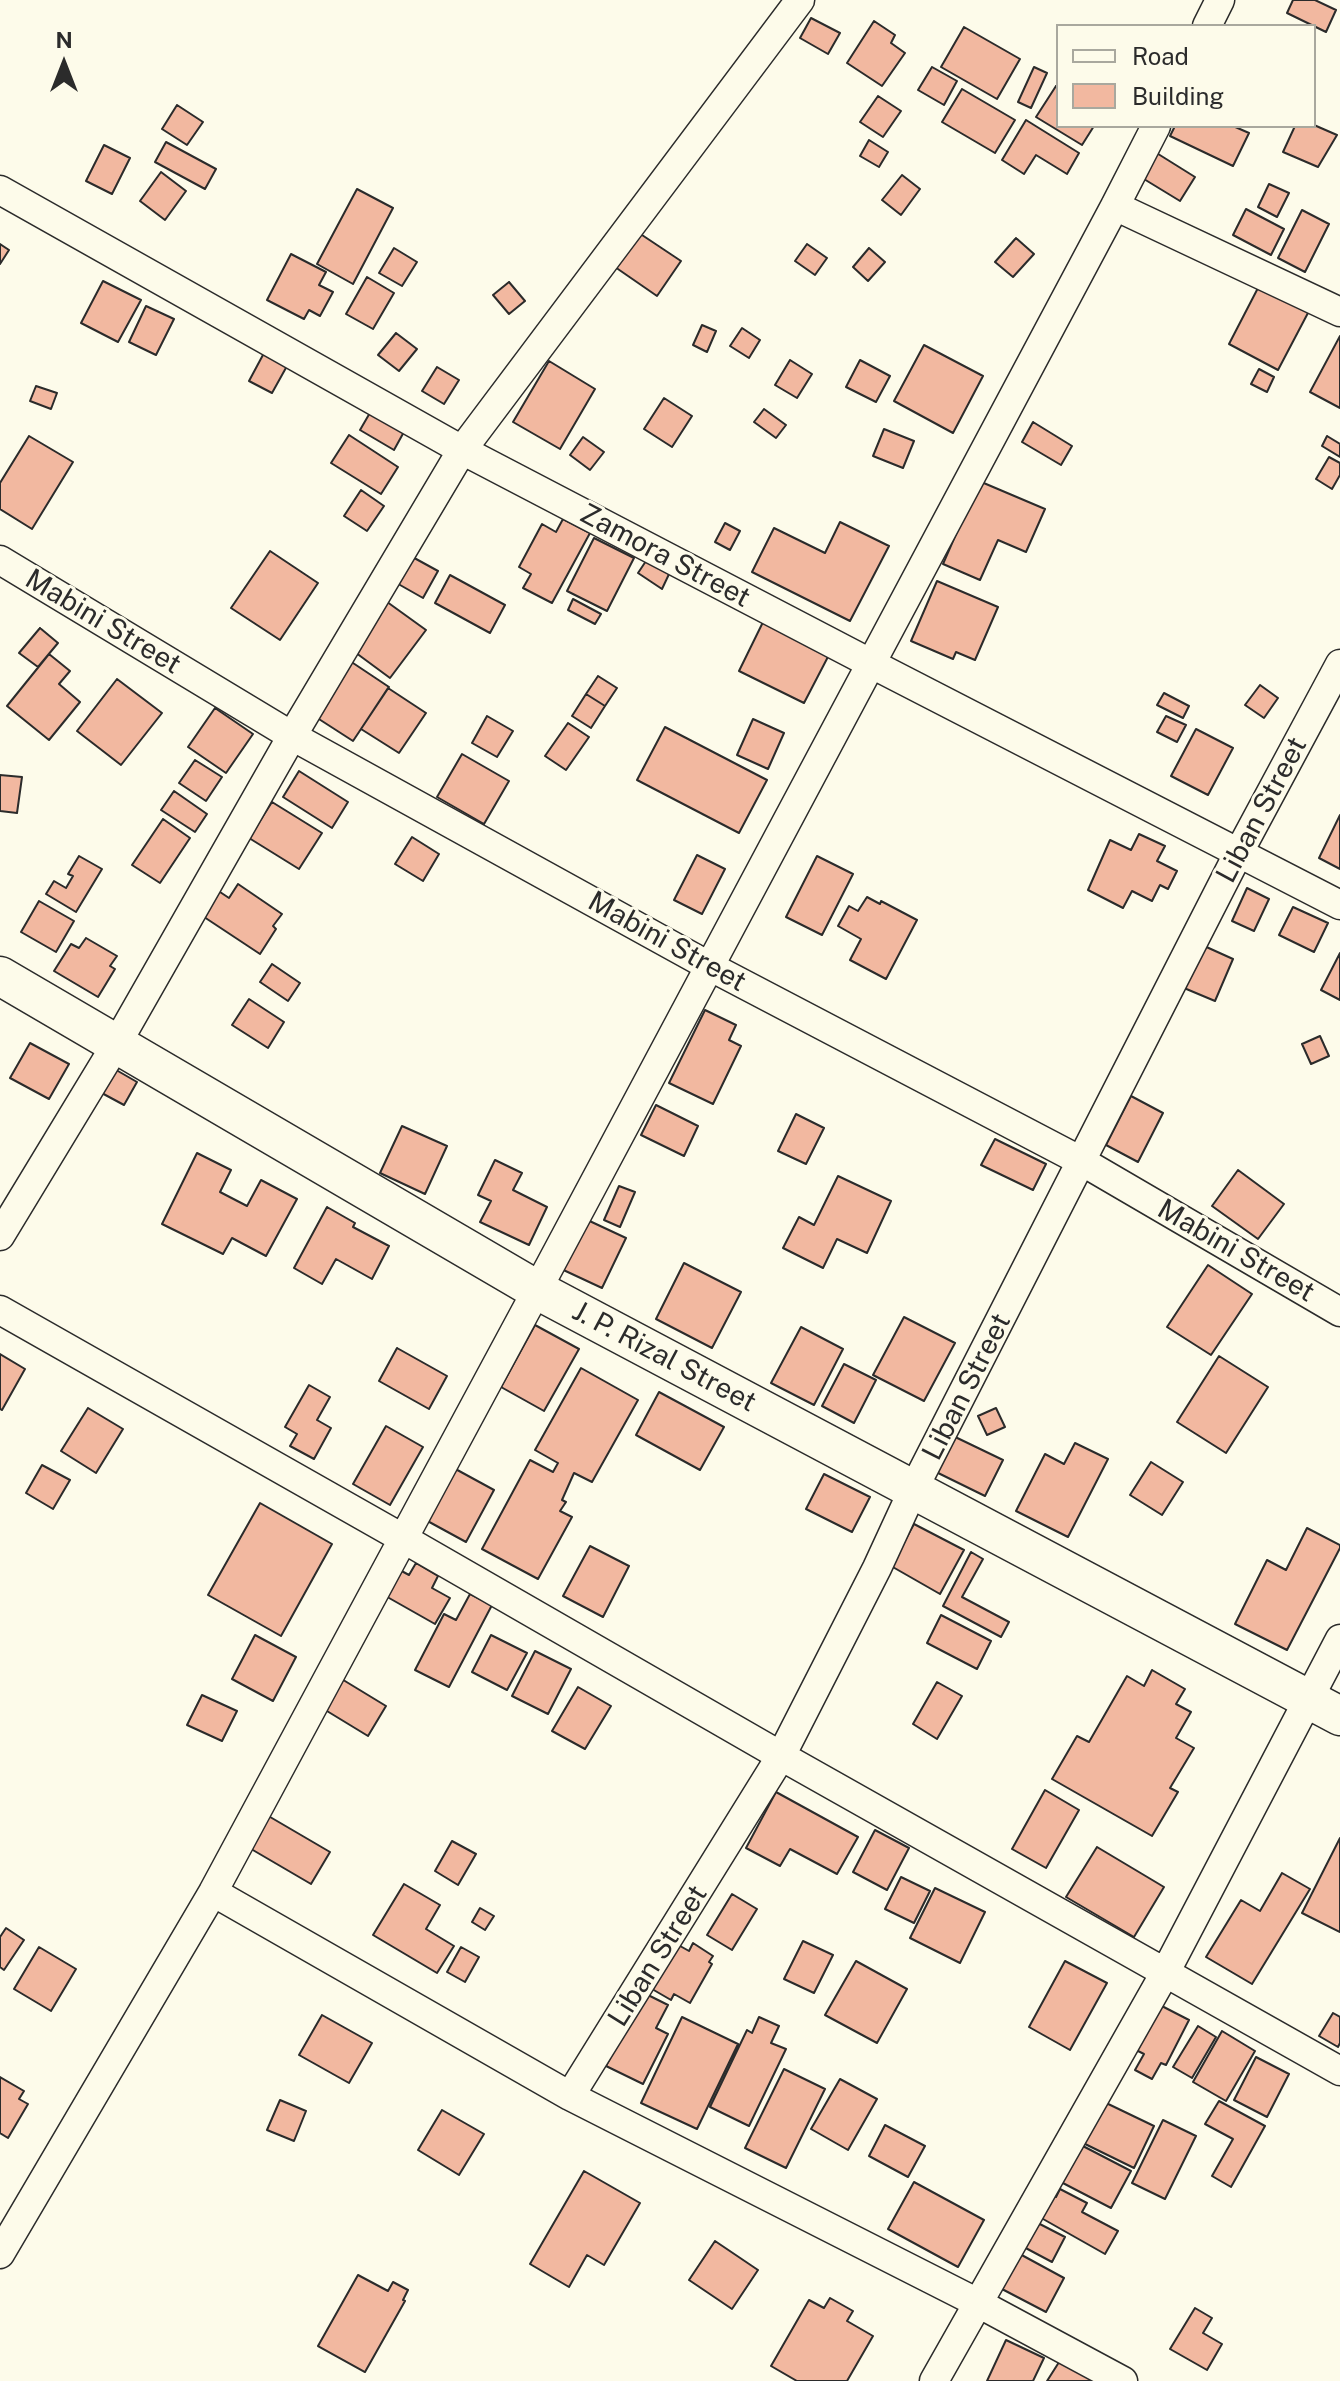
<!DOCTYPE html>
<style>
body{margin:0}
#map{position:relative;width:1340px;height:2381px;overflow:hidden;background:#fdfbea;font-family:"Public Sans",sans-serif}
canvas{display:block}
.legend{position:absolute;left:1056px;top:24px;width:260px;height:104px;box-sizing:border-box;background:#fdfbea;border:2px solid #a9a89e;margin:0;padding:10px 14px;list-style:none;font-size:24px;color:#2b2b2b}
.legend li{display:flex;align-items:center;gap:16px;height:40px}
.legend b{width:40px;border:2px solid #a9a89e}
.north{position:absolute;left:24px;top:24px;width:80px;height:80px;-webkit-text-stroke:6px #fdfbea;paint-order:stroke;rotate:0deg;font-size:22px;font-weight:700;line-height:32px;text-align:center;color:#2b2b2b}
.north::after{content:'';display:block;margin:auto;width:28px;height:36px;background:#2b2b2b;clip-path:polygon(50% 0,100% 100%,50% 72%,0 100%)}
</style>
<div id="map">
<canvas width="1340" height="2381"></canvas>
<ul class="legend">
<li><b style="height:10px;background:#fdfbea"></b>Road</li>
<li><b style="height:22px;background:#f2b8a0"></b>Building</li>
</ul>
<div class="north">N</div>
</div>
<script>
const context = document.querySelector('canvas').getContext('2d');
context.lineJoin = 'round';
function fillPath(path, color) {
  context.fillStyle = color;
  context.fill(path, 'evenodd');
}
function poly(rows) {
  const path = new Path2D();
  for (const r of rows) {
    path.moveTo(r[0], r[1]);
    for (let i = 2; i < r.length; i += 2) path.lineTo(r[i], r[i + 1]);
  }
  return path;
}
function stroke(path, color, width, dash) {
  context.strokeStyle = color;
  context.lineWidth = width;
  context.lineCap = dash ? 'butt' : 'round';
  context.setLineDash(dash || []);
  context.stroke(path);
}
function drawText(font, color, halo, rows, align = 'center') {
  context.font = font + ' "Public Sans",sans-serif';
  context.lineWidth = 6;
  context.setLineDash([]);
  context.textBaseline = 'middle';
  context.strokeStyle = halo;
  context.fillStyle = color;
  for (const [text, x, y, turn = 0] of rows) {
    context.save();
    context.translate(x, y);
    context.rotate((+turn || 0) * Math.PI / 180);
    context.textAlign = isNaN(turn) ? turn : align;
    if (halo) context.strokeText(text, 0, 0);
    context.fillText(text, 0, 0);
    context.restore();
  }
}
const building = poly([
 [1293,0,1315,0,1336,10,1326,32,1287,13,1293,0],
 [811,18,840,33,828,54,800,38,811,18],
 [874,21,895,35,891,43,905,53,882,86,847,63,874,21],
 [964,27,1020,59,997,99,941,67,964,27],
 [932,67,957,81,944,105,918,90,932,67],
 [1034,67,1047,73,1031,108,1018,102,1034,67],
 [1056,86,1058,88,1058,126,1094,126,1082,145,1036,117,1056,86],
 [962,89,1015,120,995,153,942,122,962,89],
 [878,96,901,111,883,137,860,122,878,96],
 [177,105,203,122,187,145,162,129,177,105],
 [1026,120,1079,153,1067,174,1036,155,1024,174,1002,160,1026,120],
 [1314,125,1337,135,1318,167,1283,152,1295,126,1314,125],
 [1175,126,1233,126,1249,133,1233,166,1170,136,1175,126],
 [869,140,888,152,879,167,860,156,869,140],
 [166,142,216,169,205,189,155,162,166,142],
 [104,145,130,158,112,194,86,181,104,145],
 [1155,152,1195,177,1180,201,1139,176,1155,152],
 [161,172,186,191,165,220,140,201,161,172],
 [902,175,920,189,901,215,882,200,902,175],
 [1269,184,1289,193,1277,217,1258,207,1269,184],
 [357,189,393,208,353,284,317,264,357,189],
 [1246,209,1284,229,1271,255,1233,235,1246,209],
 [1302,210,1329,224,1305,272,1278,258,1302,210],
 [639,233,681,261,657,296,615,267,639,233],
 [1016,238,1034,254,1013,277,995,262,1016,238],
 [0,244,9,250,0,264,0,244],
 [807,244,827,258,815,275,795,261,807,244],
 [394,248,417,262,402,286,379,273,394,248],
 [869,248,885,262,868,281,853,267,869,248],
 [291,254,326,272,319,285,333,292,320,316,309,310,304,319,267,300,291,254],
 [367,277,394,293,373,329,346,314,367,277],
 [103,281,141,300,118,342,81,323,103,281],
 [509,282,525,301,509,314,493,295,509,282],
 [1259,286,1309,311,1278,370,1229,344,1259,286],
 [146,306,174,319,156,355,129,342,146,306],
 [702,325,716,331,707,352,693,345,702,325],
 [742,328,760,340,749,358,730,346,742,328],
 [396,333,417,349,399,371,378,355,396,333],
 [1340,336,1340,408,1310,392,1340,336],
 [924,345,983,376,953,433,894,401,924,345],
 [264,353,287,366,272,393,249,381,264,353],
 [790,360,812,374,797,398,775,385,790,360],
 [860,360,890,376,876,402,846,387,860,360],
 [549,361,595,389,560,449,513,422,549,361],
 [437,367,459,380,444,404,422,391,437,367],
 [1259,369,1274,377,1267,392,1251,384,1259,369],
 [36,386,57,393,51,409,30,401,36,386],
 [664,398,692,416,672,447,644,429,664,398],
 [764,409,786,425,776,438,754,422,764,409],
 [371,411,405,430,394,450,360,430,371,411],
 [1033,422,1072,446,1061,465,1022,442,1033,422],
 [884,429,914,441,903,468,873,456,884,429],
 [349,435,398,467,381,494,331,463,349,435],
 [29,436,73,462,32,529,0,509,0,483,29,436],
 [1327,436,1340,444,1340,457,1322,446,1327,436],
 [583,437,604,452,590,470,570,455,583,437],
 [1329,457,1340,463,1340,475,1332,489,1316,479,1329,457],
 [979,481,1045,509,1026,552,998,540,980,580,943,564,979,481],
 [361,490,384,506,367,531,344,516,361,490],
 [563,519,590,533,552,603,523,588,531,574,519,567,542,524,556,532,563,519],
 [840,522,889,546,850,621,752,572,774,528,825,553,840,522],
 [725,523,740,531,730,550,715,542,725,523],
 [594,538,634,558,607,611,567,591,594,538],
 [270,551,318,583,280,640,231,608,270,551],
 [407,554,438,571,423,598,393,581,407,554],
 [648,558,670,572,662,589,638,573,648,558],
 [450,575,505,605,490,633,435,603,450,575],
 [937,581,998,607,975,660,956,652,953,659,911,641,937,581],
 [383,599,426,630,390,678,348,647,383,599],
 [573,599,601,614,595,624,568,610,573,599],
 [765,618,831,651,804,703,739,671,765,618],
 [40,628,58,643,38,667,19,653,40,628],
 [49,654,70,671,59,684,80,702,49,740,7,706,49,654],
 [344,657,389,687,353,741,308,712,344,657],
 [598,676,617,688,605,706,586,694,598,676],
 [117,679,162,713,121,765,77,731,117,679],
 [1260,685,1278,698,1264,718,1245,705,1260,685],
 [388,688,426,713,399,753,361,729,388,688],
 [1164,693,1189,706,1183,718,1157,705,1164,693],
 [586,694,605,706,591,728,572,716,586,694],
 [215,708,253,734,226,773,188,747,215,708],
 [487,716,513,731,497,757,472,743,487,716],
 [1166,716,1186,725,1177,742,1157,732,1166,716],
 [753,719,784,733,768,769,737,755,753,719],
 [568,723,589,737,566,770,545,756,568,723],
 [665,727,767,780,739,833,637,780,665,727],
 [1196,729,1233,748,1208,795,1171,776,1196,729],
 [462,754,509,781,484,824,437,797,462,754],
 [195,760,222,777,206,801,179,783,195,760],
 [299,771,348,802,332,828,283,797,299,771],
 [0,775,22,777,17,813,0,811,0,775],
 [174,791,207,814,195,832,161,810,174,791],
 [272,802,322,833,299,869,249,838,272,802],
 [1340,815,1340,869,1319,858,1340,815],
 [163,819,190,838,160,883,132,865,163,819],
 [1139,834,1165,846,1157,861,1177,871,1168,889,1160,885,1152,901,1132,891,1123,908,1088,890,1110,840,1131,850,1139,834],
 [412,837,439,854,423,881,395,864,412,837],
 [697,855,725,869,702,914,674,900,697,855],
 [79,856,102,869,76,912,46,894,54,881,66,888,73,876,68,874,79,856],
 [817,856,853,874,822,935,786,917,817,856],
 [238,884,282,914,273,926,276,929,260,954,195,911,211,886,229,898,238,884],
 [1247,888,1269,899,1254,931,1232,921,1247,888],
 [867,897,880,904,881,901,917,920,886,979,850,960,861,939,838,926,849,906,858,911,867,897],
 [39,901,74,921,56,952,21,932,39,901],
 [1293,907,1328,923,1314,952,1279,935,1293,907],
 [86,938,117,956,110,966,115,969,98,997,54,971,71,944,79,948,86,938],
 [1202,945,1233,959,1215,1001,1184,988,1202,945],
 [1340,953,1340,1000,1321,990,1340,953],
 [272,964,300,983,288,1001,260,982,272,964],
 [249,999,284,1022,268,1048,232,1025,249,999],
 [705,1010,736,1025,729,1040,741,1046,713,1104,669,1083,705,1010],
 [1320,1036,1329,1056,1311,1064,1302,1044,1320,1036],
 [30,1043,69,1064,49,1099,10,1078,30,1043],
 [111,1067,137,1082,124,1105,98,1091,111,1067],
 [1131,1096,1163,1113,1138,1162,1106,1145,1131,1096],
 [656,1105,698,1126,684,1156,641,1135,656,1105],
 [796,1114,824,1128,806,1164,778,1151,796,1114],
 [402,1126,447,1146,425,1194,380,1173,402,1126],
 [995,1139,1046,1164,1033,1190,981,1165,995,1139],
 [197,1153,231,1170,220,1192,247,1206,261,1180,297,1199,266,1256,232,1238,223,1254,162,1224,197,1153],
 [495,1160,522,1173,513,1190,547,1207,529,1245,480,1222,491,1201,478,1195,495,1160],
 [1238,1170,1284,1204,1258,1239,1212,1206,1238,1170],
 [838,1176,891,1201,867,1253,837,1239,823,1268,783,1248,799,1217,814,1225,838,1176],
 [619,1186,635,1192,620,1227,604,1220,619,1186],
 [327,1207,355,1223,353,1227,389,1246,372,1279,336,1259,322,1284,294,1268,327,1207],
 [581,1217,626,1238,602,1288,557,1267,581,1217],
 [684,1263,741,1292,712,1348,656,1319,684,1263],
 [1208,1265,1252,1294,1211,1355,1167,1327,1208,1265],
 [904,1317,955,1343,924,1401,873,1375,904,1317],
 [535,1325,579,1349,544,1411,501,1387,535,1325],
 [801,1327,843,1349,814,1405,771,1383,801,1327],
 [397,1348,447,1376,429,1409,379,1381,397,1348],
 [0,1354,25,1369,2,1410,0,1409,0,1354],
 [1219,1356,1268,1387,1226,1453,1177,1422,1219,1356],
 [844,1364,876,1380,854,1423,822,1406,844,1364],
 [581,1368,638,1400,592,1482,574,1473,562,1500,566,1502,560,1511,572,1517,538,1579,482,1549,530,1460,553,1472,558,1463,535,1450,581,1368],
 [309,1385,330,1397,317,1420,331,1428,314,1459,290,1446,297,1434,285,1427,309,1385],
 [659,1392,724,1427,700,1470,636,1435,659,1392],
 [88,1408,123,1429,96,1473,61,1451,88,1408],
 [996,1408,1005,1427,987,1435,978,1416,996,1408],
 [386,1426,423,1447,390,1505,353,1484,386,1426],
 [949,1434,1003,1460,985,1496,932,1470,949,1434],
 [1075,1443,1108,1459,1068,1537,1016,1511,1045,1454,1064,1464,1075,1443],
 [1151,1462,1183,1482,1162,1515,1130,1495,1151,1462],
 [42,1465,70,1480,53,1509,26,1493,42,1465],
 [450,1466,494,1490,466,1542,422,1518,450,1466],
 [824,1474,870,1497,852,1532,806,1509,824,1474],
 [260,1503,332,1544,281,1636,208,1595,260,1503],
 [914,1524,964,1550,940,1594,891,1566,914,1524],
 [1307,1528,1340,1545,1340,1548,1287,1650,1235,1624,1267,1560,1286,1570,1307,1528],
 [590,1546,629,1566,603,1617,563,1596,590,1546],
 [971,1552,983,1559,962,1597,1009,1622,1001,1637,943,1606,971,1552],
 [416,1563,438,1576,432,1588,450,1598,435,1624,382,1594,396,1568,409,1575,416,1563],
 [470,1594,492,1605,449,1687,415,1670,444,1614,456,1620,470,1594],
 [941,1615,991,1641,977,1669,927,1643,941,1615],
 [255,1635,296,1657,273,1701,232,1679,255,1635],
 [491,1635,527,1653,507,1690,472,1672,491,1635],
 [535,1651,571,1669,548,1714,512,1696,535,1651],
 [1152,1670,1185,1689,1176,1704,1191,1712,1176,1738,1194,1748,1170,1788,1178,1792,1152,1836,1052,1779,1077,1736,1089,1742,1127,1676,1144,1686,1152,1670],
 [340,1678,386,1706,368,1736,322,1708,340,1678],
 [937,1682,962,1696,937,1739,913,1724,937,1682],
 [578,1687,611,1706,585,1749,552,1731,578,1687],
 [202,1695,237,1711,222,1741,187,1725,202,1695],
 [1045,1790,1079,1810,1046,1868,1012,1849,1045,1790],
 [776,1792,858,1837,837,1874,790,1849,780,1866,746,1848,776,1792],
 [265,1814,330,1852,311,1884,246,1846,265,1814],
 [875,1830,909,1848,887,1890,853,1872,875,1830],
 [1340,1838,1340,1932,1302,1913,1340,1838],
 [452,1841,476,1854,458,1885,435,1871,452,1841],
 [1097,1847,1164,1887,1134,1937,1066,1897,1097,1847],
 [1282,1873,1310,1889,1252,1984,1206,1957,1241,1900,1260,1911,1282,1873],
 [901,1877,930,1891,914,1923,885,1909,901,1877],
 [404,1884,440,1905,426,1929,454,1946,437,1973,373,1935,404,1884],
 [935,1888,985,1912,960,1963,910,1938,935,1888],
 [732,1894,757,1909,732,1950,707,1935,732,1894],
 [480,1908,494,1916,485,1930,472,1922,480,1908],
 [6,1928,24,1940,4,1970,0,1967,0,1937,6,1928],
 [803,1941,833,1955,814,1993,784,1979,803,1941],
 [673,1942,689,1951,693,1943,713,1956,709,1962,712,1964,690,2003,674,1994,671,2000,652,1989,673,1942],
 [39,1947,76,1969,51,2011,14,1989,39,1947],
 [461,1947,479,1957,465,1982,447,1972,461,1947],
 [856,1961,907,1989,877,2043,825,2015,856,1961],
 [1065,1961,1107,1983,1070,2050,1029,2027,1065,1961],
 [644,1993,668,2005,656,2028,668,2034,643,2084,606,2066,644,1993],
 [1156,2003,1189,2020,1166,2065,1161,2063,1152,2079,1135,2070,1144,2054,1134,2049,1156,2003],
 [1333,2013,1340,2017,1340,2043,1338,2047,1319,2036,1333,2013],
 [322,2015,372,2043,349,2083,299,2055,322,2015],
 [682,2017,738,2044,697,2129,641,2103,682,2017],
 [759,2017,779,2026,771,2043,786,2049,749,2126,710,2107,747,2030,752,2033,759,2017],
 [1198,2026,1216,2037,1192,2078,1173,2067,1198,2026],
 [1222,2031,1255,2051,1226,2101,1193,2082,1222,2031],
 [1256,2057,1289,2074,1267,2117,1234,2100,1256,2057],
 [784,2069,825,2089,786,2168,745,2148,784,2069],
 [0,2077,24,2091,19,2099,28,2104,8,2138,0,2133,0,2077],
 [840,2079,877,2099,848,2150,811,2129,840,2079],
 [280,2100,306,2111,294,2141,267,2130,280,2100],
 [1102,2101,1154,2126,1134,2168,1081,2142,1102,2101],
 [1219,2101,1265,2126,1231,2187,1212,2176,1233,2139,1205,2124,1219,2101],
 [442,2110,484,2134,459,2175,418,2150,442,2110],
 [1163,2120,1196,2136,1165,2199,1132,2183,1163,2120],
 [885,2125,925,2146,908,2177,869,2156,885,2125],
 [1079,2144,1131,2171,1111,2208,1059,2181,1079,2144],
 [584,2171,640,2203,604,2265,587,2255,569,2287,530,2264,584,2171],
 [914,2182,984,2220,958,2267,888,2229,914,2182],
 [1060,2189,1087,2203,1082,2212,1118,2231,1105,2254,1036,2215,1048,2193,1056,2197,1060,2189],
 [1034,2221,1065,2237,1052,2262,1020,2245,1034,2221],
 [715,2241,758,2270,732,2309,689,2280,715,2241],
 [1018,2253,1064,2278,1046,2312,1000,2288,1018,2253],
 [358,2275,388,2291,393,2282,408,2290,403,2300,405,2301,365,2372,318,2346,358,2275],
 [830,2298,853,2311,847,2321,873,2336,847,2381,797,2381,771,2366,809,2300,824,2308,830,2298],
 [1195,2308,1212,2318,1203,2333,1222,2344,1207,2370,1170,2349,1195,2308],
 [1006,2340,1044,2358,1033,2381,987,2381,1006,2340],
 [1061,2359,1095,2381,1047,2381,1061,2359]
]);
const minor = poly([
 [1207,26,1220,0],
 [0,190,462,450,870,663,1340,905],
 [1115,206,1340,312],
 [0,560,292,736,709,966,1083,1162,1340,1312],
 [0,1236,117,1043,292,736,462,450,800,0],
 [0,1310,404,1539,781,1756,1340,2071],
 [213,1892,570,2096,978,2303,1123,2381],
 [570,2096,781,1756,877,1568,913,1490,1239,852,1340,664],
 [0,2254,213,1892,537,1290,1115,206,1156,126],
 [934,2381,1165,1973,1340,1639]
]);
const secondary = poly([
 [0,976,537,1290,1340,1716]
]);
const streetNames = [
 ["Zamora Street",665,556,28],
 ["Mabini Street",103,622,31],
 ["Liban Street",1262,810,-62],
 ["Mabini Street",667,942,29],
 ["Mabini Street",1236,1251,30],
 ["J. P. Rizal Street",664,1357,28],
 ["Liban Street",967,1387,-63],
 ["Liban Street",658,1956,-58]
];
fillPath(building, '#f2b8a0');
stroke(building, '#2b2b2b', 2);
stroke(minor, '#2b2b2b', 31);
stroke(secondary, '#2b2b2b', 41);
stroke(minor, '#fdfbea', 28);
stroke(secondary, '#fdfbea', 38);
drawText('28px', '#2b2b2b', '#fdfbea', streetNames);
</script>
